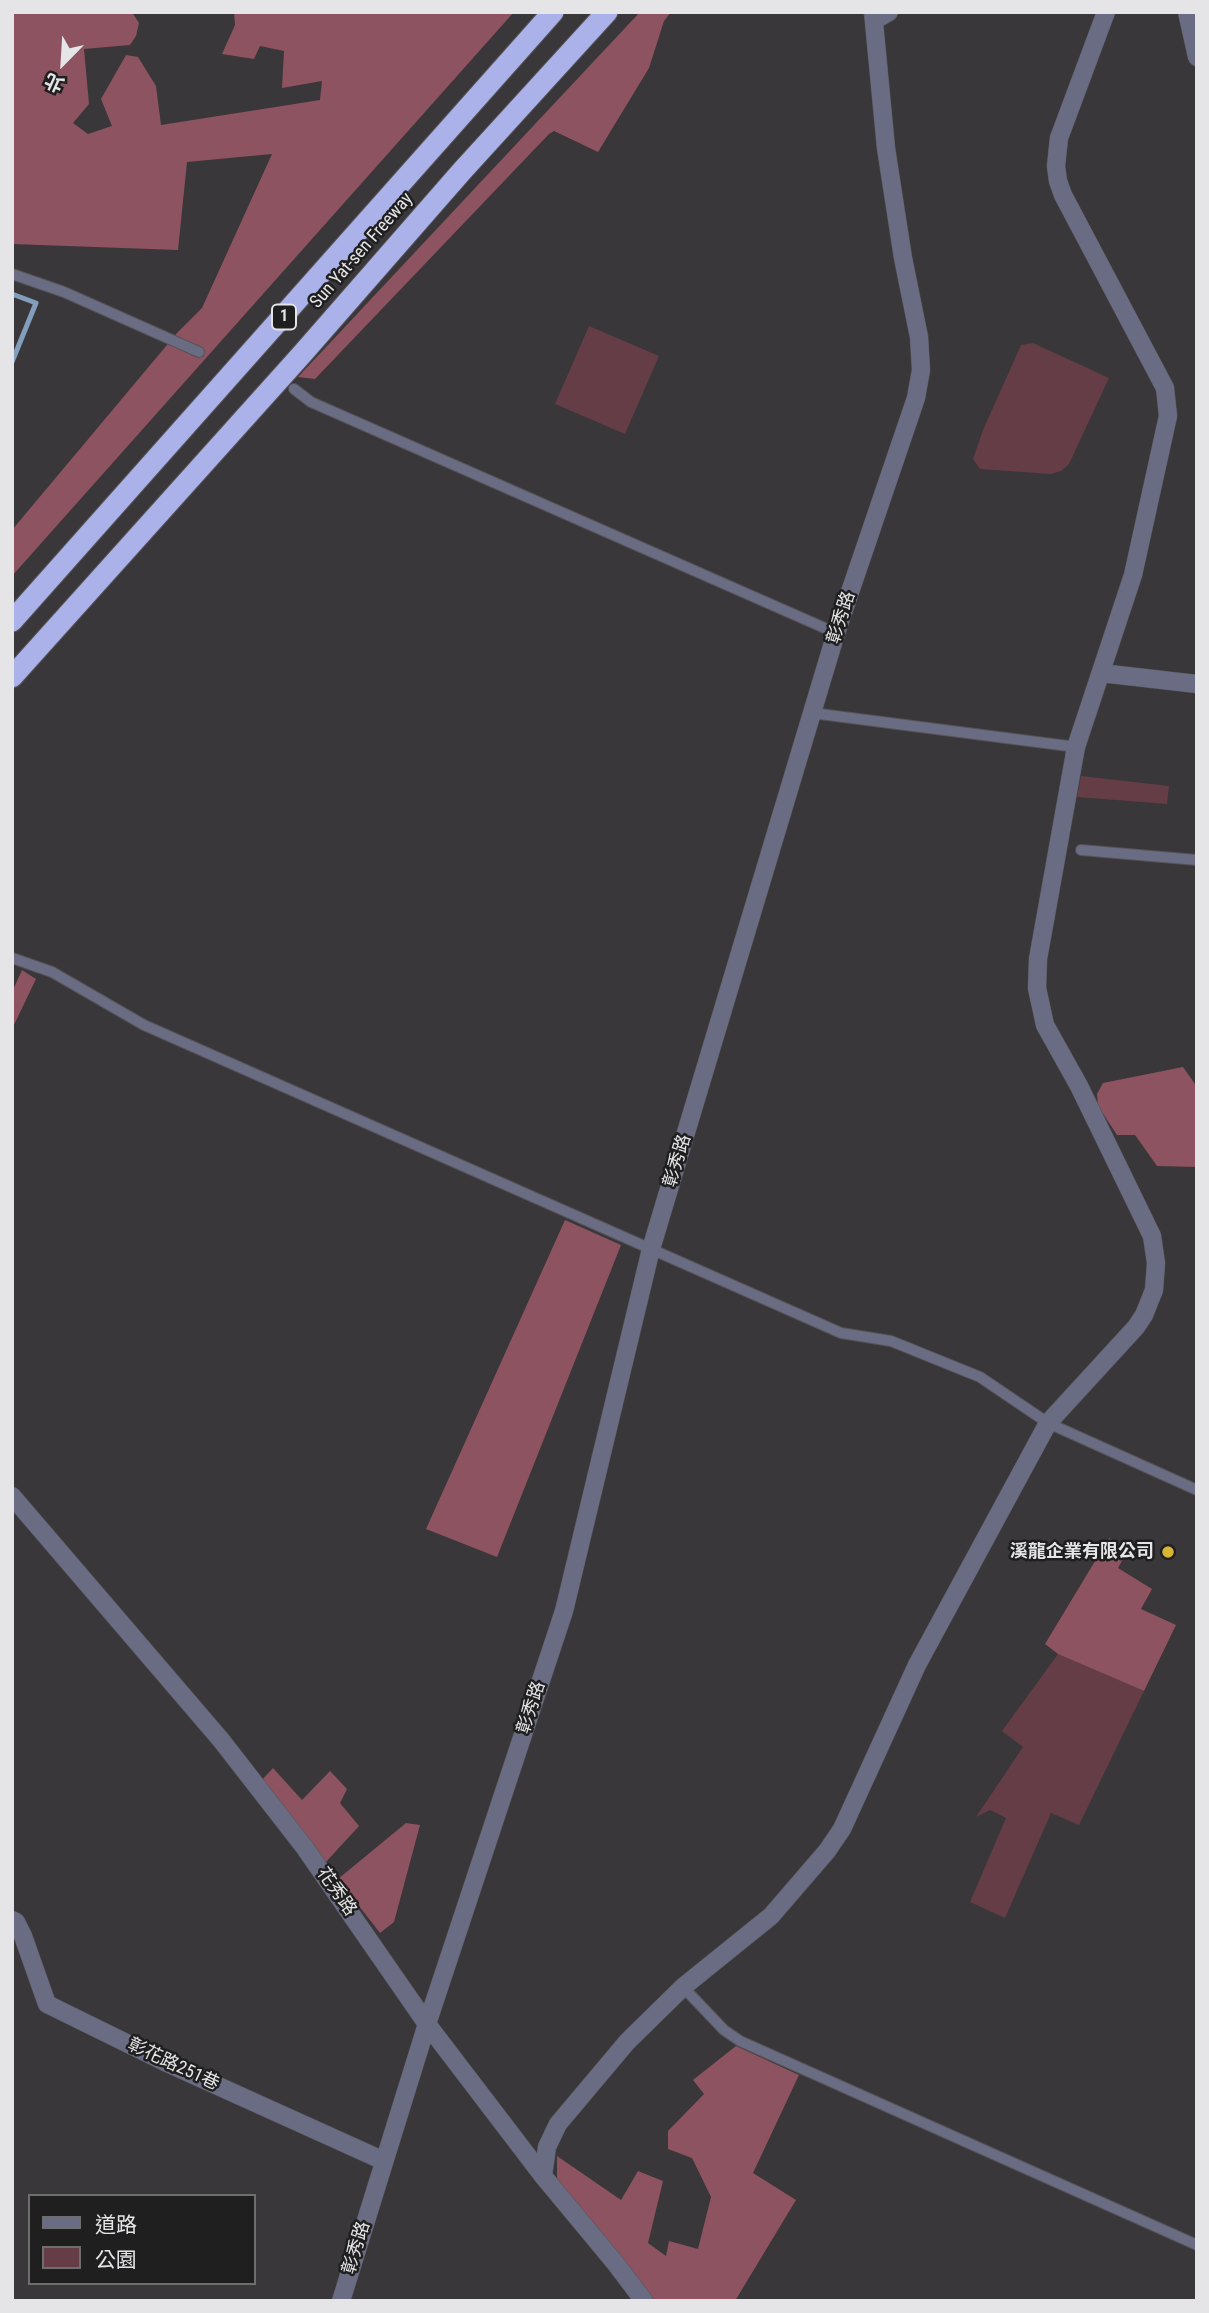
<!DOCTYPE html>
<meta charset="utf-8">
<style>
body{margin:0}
#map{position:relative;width:1209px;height:2313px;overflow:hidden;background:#39373a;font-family:"Roboto Condensed","Noto Sans TC",sans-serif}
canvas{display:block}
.frame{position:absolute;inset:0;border:14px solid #e5e4e6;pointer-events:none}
.legend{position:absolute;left:28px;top:2194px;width:228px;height:91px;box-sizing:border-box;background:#1f1f20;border:2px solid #6e6e6f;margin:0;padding:9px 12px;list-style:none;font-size:21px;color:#e5e4e6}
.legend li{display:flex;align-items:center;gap:14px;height:35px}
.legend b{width:35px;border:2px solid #6e6e6f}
.north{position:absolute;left:28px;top:28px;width:70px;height:70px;-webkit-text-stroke:5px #1f1f20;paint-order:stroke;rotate:204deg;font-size:19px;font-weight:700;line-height:28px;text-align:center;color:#e5e4e6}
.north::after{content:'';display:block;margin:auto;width:24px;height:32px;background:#e5e4e6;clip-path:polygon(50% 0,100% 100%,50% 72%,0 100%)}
</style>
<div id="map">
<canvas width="1209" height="2313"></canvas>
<div class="frame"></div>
<ul class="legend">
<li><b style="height:9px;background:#696c83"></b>道路</li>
<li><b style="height:19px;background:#643d46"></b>公園</li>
</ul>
<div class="north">北</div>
</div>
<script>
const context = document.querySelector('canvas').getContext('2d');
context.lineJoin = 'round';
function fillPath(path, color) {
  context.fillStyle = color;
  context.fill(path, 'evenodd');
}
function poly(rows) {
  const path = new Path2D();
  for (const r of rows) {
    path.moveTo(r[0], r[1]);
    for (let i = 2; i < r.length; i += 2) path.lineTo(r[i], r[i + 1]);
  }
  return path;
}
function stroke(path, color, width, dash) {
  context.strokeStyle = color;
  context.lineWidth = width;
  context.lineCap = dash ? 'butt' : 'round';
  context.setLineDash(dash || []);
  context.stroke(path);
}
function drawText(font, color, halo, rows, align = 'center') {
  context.font = font + ' "Roboto Condensed","Noto Sans TC",sans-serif';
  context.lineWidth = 5;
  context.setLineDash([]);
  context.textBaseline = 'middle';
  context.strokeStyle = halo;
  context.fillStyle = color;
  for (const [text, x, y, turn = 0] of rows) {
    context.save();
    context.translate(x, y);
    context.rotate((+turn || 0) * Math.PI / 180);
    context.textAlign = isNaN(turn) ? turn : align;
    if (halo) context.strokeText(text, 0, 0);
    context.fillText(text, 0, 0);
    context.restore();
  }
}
const green = poly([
 [589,326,659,356,625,434,555,404],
 [1033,343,1109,378,1069,464,1061,471,1051,474,980,469,973,459,983,430,1021,345],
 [1081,776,1169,786,1167,804,1077,797],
 [1058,1654,1144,1691,1079,1825,1051,1813,1005,1918,970,1902,1006,1818,990,1810,976,1817,1023,1747,1002,1731]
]);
const forest = poly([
 [12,12,132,12,139,23,136,36,130,45,84,49,89,104,73,123,88,134,112,126,101,99,126,55,138,57,156,86,161,125,320,100,322,81,282,88,284,51,260,46,254,59,222,54,235,25,234,12,514,12,12,576,12,530,177,333,202,308,272,154,187,162,178,250,12,244],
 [640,12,671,12,664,21,649,68,598,152,554,131,549,134,315,379,298,377],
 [22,970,36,979,12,1029,12,992],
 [1183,1067,1197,1087,1197,1167,1157,1166,1135,1135,1117,1135,1098,1106,1097,1094,1103,1083],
 [565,1220,621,1245,497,1557,426,1529],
 [1109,1538,1128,1550,1118,1568,1152,1589,1141,1609,1176,1625,1144,1691,1058,1654,1045,1644],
 [273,1768,302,1800,330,1771,347,1789,340,1803,359,1826,325,1863,260,1782],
 [406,1823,420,1825,394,1922,380,1933,338,1879],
 [736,2046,799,2075,753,2173,796,2200,735,2301,648,2301,564,2195,557,2178,557,2156,621,2200,638,2171,663,2181,648,2243,666,2256,669,2241,698,2249,711,2197,692,2158,668,2149,668,2131,704,2094,693,2080]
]);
const stream = poly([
 [12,294,36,303,12,362]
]);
const service = poly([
 [12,274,64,292,199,352],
 [294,389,311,402,836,633],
 [812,713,1076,747],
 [1081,850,1197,860],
 [12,958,52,972,144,1025,841,1333,891,1341,980,1377,1048,1423,1197,1490],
 [683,1987,724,2030,740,2041,1197,2245]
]);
const minor = poly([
 [1187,12,1197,57],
 [875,20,889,12],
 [1101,673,1197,684],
 [12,1920,16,1922,23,1936,47,2004,165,2062,384,2161],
 [543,2176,547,2147,558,2124,627,2042,683,1987,771,1916,827,1851,842,1829,917,1665,1048,1423,1136,1327,1144,1315,1154,1290,1156,1263,1152,1236,1079,1086,1045,1025,1037,988,1038,959,1076,747,1133,575,1168,416,1165,388,1063,195,1058,181,1056,166,1059,138,1106,12]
]);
const tertiary = poly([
 [12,1496,221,1740,305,1848,427,2024,543,2176,616,2264,644,2301],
 [341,2301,427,2024,564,1611,651,1249,836,633,916,398,921,370,919,337,903,258,886,148,873,12]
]);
const motorway = poly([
 [12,621,553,12],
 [12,677,303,353,462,171,607,12]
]);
const markers = [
 [1168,1552,7,"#d7b434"]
];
const shields = [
 [284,317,24]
];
const shieldNames = [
 ["1",284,317]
];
const streetNames = [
 ["Sun Yat-sen Freeway",362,251,-49],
 ["彰秀路",842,618,-72],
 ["彰秀路",678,1161,-73],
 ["彰秀路",532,1708,-72],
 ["花秀路",336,1892,55],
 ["彰花路251巷",173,2065,25],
 ["彰秀路",357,2248,-73]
];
const poiNames = [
 ["溪龍企業有限公司",1154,1552]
];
fillPath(green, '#643d46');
fillPath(forest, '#8d5360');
stroke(stream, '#829ebc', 5);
stroke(service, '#555356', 12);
stroke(minor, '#555356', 19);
stroke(tertiary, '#555356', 19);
stroke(motorway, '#555356', 23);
stroke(service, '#696c83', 10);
stroke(minor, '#696c83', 18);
stroke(tertiary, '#696c83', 18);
stroke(motorway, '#abb2ea', 21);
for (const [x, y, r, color] of markers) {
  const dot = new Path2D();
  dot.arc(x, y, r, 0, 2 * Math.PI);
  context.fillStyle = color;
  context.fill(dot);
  stroke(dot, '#1f1f20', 2.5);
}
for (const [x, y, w] of shields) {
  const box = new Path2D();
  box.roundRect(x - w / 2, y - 12.5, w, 25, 5);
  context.fillStyle = '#1f1f20';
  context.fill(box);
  stroke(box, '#e5e4e6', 2);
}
drawText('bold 16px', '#e5e4e6', null, shieldNames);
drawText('18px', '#e5e4e6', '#1f1f20', streetNames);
drawText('bold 18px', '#e5e4e6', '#1f1f20', poiNames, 'right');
</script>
